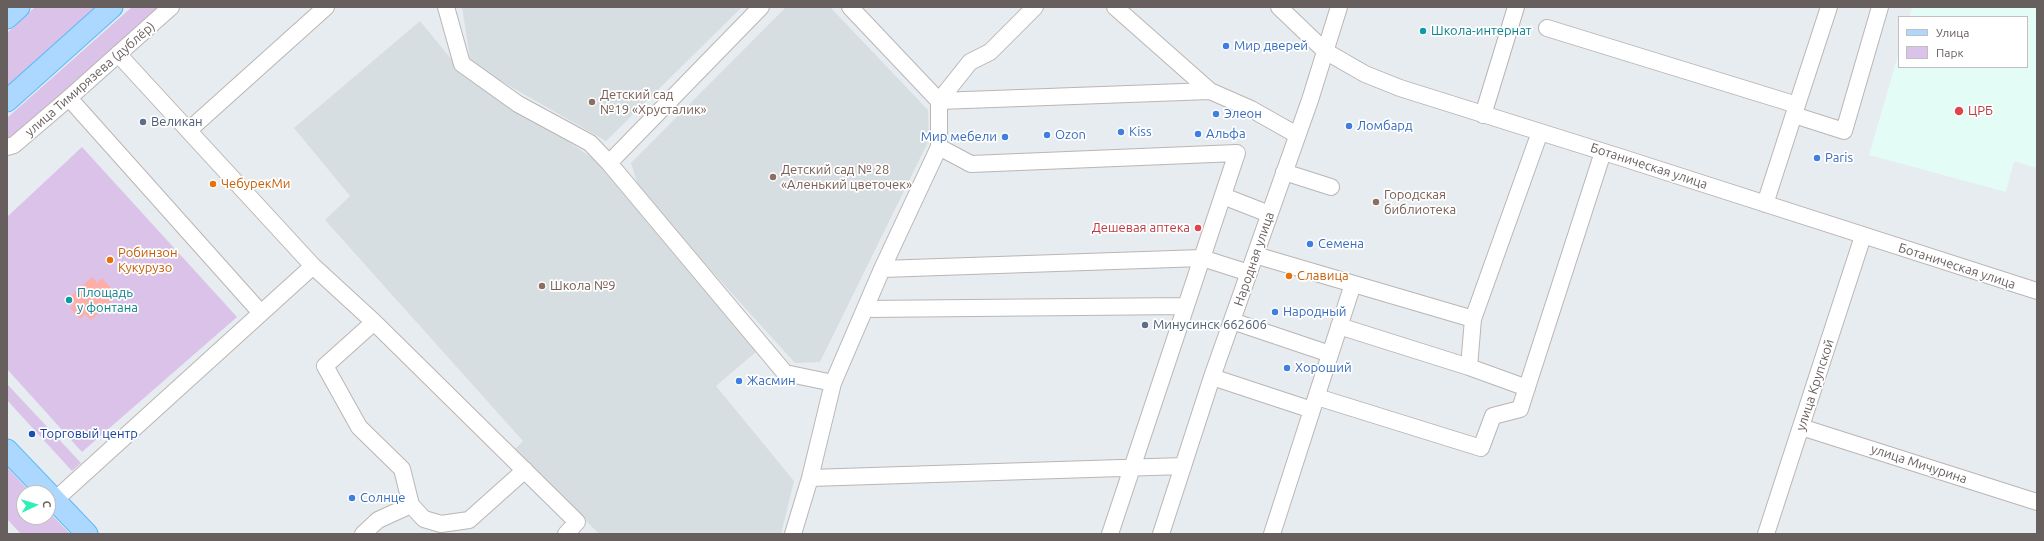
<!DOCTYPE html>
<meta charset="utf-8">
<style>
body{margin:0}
#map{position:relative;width:2044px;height:541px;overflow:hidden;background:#e6ecf0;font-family:Ubuntu,sans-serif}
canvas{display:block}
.frame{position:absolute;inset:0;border:8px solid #675f5d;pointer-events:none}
.legend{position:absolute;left:1898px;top:16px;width:130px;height:52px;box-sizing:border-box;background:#fff;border:1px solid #c2bfbe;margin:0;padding:5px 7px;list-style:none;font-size:12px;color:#675f5d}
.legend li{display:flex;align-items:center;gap:8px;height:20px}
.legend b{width:20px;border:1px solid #c2bfbe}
.north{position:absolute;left:16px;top:485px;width:40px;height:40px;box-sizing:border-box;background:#fff;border:1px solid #c2bfbe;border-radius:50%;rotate:86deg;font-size:11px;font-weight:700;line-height:16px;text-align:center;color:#675f5d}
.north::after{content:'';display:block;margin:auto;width:14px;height:18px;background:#2defb8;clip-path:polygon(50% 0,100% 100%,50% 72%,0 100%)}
</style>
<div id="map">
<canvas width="2044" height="541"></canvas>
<div class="frame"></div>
<ul class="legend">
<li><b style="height:5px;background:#acd7ff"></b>Улица</li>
<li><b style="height:11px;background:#dac2e8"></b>Парк</li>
</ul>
<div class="north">С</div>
</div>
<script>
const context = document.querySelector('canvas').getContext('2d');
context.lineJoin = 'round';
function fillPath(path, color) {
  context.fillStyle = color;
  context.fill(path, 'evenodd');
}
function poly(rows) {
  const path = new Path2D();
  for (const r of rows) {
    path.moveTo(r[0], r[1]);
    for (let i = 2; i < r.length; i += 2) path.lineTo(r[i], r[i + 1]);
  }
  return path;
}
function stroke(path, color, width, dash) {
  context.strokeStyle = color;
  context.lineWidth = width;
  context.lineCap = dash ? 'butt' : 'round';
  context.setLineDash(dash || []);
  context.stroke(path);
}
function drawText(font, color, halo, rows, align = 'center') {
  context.font = font + ' Ubuntu,sans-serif';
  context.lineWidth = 3.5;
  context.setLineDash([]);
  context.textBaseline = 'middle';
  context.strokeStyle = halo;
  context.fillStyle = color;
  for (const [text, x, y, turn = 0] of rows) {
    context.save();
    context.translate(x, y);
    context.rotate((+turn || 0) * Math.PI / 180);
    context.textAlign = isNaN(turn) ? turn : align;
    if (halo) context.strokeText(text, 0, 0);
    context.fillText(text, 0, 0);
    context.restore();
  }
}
const education = poly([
 [462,7,742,7,606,141,471,64],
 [786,7,830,7,928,110,929,140,820,362,795,363,640,192,631,163],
 [420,21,457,66,594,159,756,352,716,386,794,481,781,534,599,534,515,449,523,441,325,220,350,196,294,128]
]);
const medical = poly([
 [1912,7,2037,7,2037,168,2014,161,2006,192,1869,155,1899,52,1899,67,2027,67,2027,17,1909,17]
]);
const green = poly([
 [35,7,102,7,7,93,7,33],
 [132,7,163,7,7,142,7,118],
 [82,147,237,317,82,452,7,369,7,217],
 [7,384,81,463,72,471,7,400],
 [7,467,31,493,24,493,24,517,48,517,48,511,70,534,21,534,7,519]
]);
const water = poly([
 [92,277,97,283,102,278,112,289,107,294,113,300,91,320,85,314,80,319,70,308,75,303,70,297]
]);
const minor = poly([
 [446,7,462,64,518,104,590,143,609,163,785,373,833,383],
 [1115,7,1210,91,1251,109,1297,135],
 [1279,7,1325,51,1365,74,1400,88,1623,158,2037,291],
 [1547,28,1797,105,1765,204],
 [118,54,313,266,374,322,577,522,566,534],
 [69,98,261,313],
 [939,101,1210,91],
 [939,101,970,62,990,52,1035,7],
 [1797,105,1829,7],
 [1483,115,1516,7],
 [1794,115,1844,131,1880,7],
 [189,130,326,7],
 [7,147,14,145,69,98,171,7],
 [939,147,971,164,1237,153,1110,534],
 [609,163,761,7],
 [1284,172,1331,187],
 [1223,196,1269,214],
 [1255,255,1473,319],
 [882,269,1202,258,1249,273],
 [865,309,1186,306],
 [1232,321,1330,354],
 [374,322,325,366,359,427,402,469,411,505,424,519,441,524,469,520,525,470],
 [1339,326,1469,367],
 [1212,377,1312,410,1353,284],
 [1527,388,1469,367,1473,319,1540,132],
 [1317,397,1481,448,1493,416,1520,409,1603,152],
 [1801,427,2037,502],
 [810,478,1183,466],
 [55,500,313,266],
 [363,534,378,520,411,505],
 [793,534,810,478,833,383,882,269,939,147,939,101,850,7],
 [1161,534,1212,377,1310,100,1339,7],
 [1272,534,1312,410],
 [1766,534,1863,236]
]);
const major = poly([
 [7,18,19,7],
 [7,101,112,7],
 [7,450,48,493],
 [48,493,87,534]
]);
const markers = [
 [1423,31,4,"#0f9aa8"],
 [1226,46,4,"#3f7fe0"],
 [592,102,4,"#8d6e63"],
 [1959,111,5,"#e0444e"],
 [1216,114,4,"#3f7fe0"],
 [143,122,4,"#5c6f8a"],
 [1349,126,4,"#3f7fe0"],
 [1121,132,4,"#3f7fe0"],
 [1198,134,4,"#3f7fe0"],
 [1047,135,4,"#3f7fe0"],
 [1005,137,4,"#3f7fe0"],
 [1817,158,4,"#3f7fe0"],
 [773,177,4,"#8d6e63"],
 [213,184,4,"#e8710a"],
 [1376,202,4,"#8d6e63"],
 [1198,228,4,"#e0444e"],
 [1310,244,4,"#3f7fe0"],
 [110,260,4,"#e8710a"],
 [1289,276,4,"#e8710a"],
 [542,286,4,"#8d6e63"],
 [69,300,4,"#0f9aa8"],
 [1275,312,4,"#3f7fe0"],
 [1145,325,4,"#5c6f8a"],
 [1287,368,4,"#3f7fe0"],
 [739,381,4,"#3f7fe0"],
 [32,434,4,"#1a4fb4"],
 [352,498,4,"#3f7fe0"]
];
const cultureNames = [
 ["Школа-интернат",1431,31],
 ["Площадь",77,293],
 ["у фонтана",77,308]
];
const shopNames = [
 ["Мир дверей",1234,46],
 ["Элеон",1224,114],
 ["Ломбард",1357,126],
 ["Kiss",1129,132],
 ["Альфа",1206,134],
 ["Ozon",1055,135],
 ["Мир мебели",997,137,"right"],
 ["Paris",1825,158],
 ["Семена",1318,244],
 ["Народный",1283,312],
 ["Хороший",1295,368],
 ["Жасмин",747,381],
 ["Солнце",360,498]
];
const streetNames = [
 ["улица Тимирязева (дублёр)",90,79,-41],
 ["Ботаническая улица",1649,166,18],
 ["Народная улица",1254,259,-71],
 ["Ботаническая улица",1957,266,18],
 ["улица Крупской",1815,385,-72],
 ["улица Мичурина",1919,464,18]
];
const educationNames = [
 ["Детский сад",600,95],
 ["№19 «Хрусталик»",600,110],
 ["Детский сад № 28",781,170],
 ["«Аленький цветочек»",781,185],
 ["Городская",1384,195],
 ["библиотека",1384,210],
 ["Школа №9",550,286]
];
const healthNames = [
 ["ЦРБ",1968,111],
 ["Дешевая аптека",1190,228,"right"]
];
const serviceNames = [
 ["Великан",151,122],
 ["Минусинск 662606",1153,325]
];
const foodNames = [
 ["ЧебурекМи",221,184],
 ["Робинзон",118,253],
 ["Кукурузо",118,268],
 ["Славица",1297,276]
];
const transitNames = [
 ["Торговый центр",40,434]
];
fillPath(education, '#d7dee2');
fillPath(medical, '#e3fcf6');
fillPath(green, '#dac2e8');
fillPath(water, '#ffaea7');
stroke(minor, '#bbb5b3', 18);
stroke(major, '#59bdf6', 23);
stroke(minor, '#fff', 16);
stroke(major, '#acd7ff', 21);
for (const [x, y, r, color] of markers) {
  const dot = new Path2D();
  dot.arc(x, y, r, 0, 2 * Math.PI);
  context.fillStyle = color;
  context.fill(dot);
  stroke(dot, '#fff', 1.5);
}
drawText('13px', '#0d838f', '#fff', cultureNames, 'left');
drawText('13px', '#366cbe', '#fff', shopNames, 'left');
drawText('13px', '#675f5d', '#fff', streetNames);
drawText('13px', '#785e54', '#fff', educationNames, 'left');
drawText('13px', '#be3a42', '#fff', healthNames, 'left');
drawText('13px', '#4e5e75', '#fff', serviceNames, 'left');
drawText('13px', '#c56008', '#fff', foodNames, 'left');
drawText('13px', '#164399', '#fff', transitNames, 'left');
</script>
